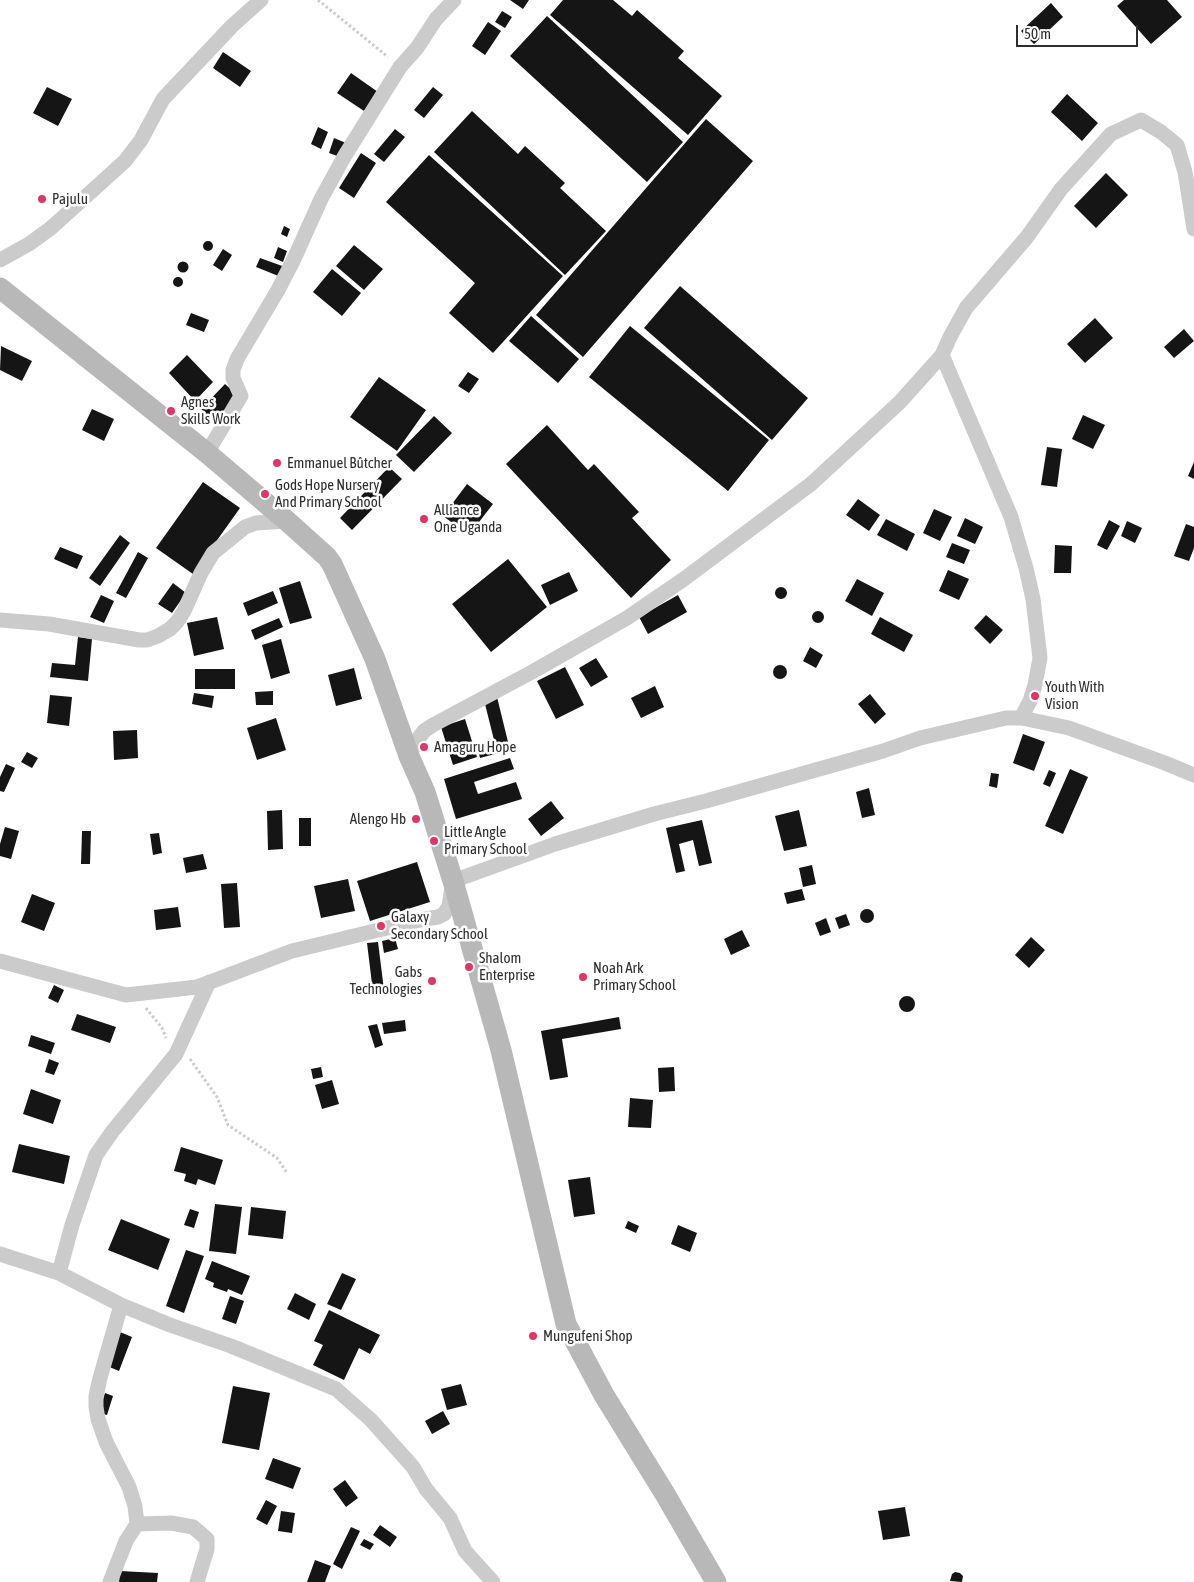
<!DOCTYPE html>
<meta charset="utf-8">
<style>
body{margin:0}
#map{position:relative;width:1194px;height:1582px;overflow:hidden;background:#fff;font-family:"Asap Condensed",sans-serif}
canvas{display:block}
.scale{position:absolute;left:1016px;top:25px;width:122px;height:22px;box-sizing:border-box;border:2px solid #2e2e2e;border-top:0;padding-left:6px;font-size:15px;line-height:18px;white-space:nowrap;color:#2e2e2e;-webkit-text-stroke:4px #fff;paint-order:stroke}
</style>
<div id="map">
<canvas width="1194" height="1582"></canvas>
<div class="scale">50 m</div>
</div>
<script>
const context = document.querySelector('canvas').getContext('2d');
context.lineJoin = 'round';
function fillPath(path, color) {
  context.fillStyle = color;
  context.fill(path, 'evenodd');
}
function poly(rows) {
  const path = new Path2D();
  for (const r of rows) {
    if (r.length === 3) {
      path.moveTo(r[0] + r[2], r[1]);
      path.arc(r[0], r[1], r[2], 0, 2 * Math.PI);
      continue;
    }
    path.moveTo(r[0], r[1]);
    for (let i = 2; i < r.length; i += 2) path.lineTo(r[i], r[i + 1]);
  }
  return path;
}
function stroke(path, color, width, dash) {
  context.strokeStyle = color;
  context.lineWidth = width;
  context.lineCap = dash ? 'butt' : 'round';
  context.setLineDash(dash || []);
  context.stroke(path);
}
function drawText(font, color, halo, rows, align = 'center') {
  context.font = font + ' "Asap Condensed",sans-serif';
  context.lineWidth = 5;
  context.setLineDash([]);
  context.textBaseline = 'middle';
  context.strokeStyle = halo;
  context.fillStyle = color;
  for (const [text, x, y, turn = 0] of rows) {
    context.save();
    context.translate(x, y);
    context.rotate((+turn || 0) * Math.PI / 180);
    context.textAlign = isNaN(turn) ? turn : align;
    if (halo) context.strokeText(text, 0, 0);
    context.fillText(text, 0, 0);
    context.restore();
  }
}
const building = poly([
 [510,0,529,0,523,9],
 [563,0,613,0,632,16,637,10,684,51,678,58,722,96,688,135,550,15],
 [1124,0,1167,0,1182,17,1151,44,1117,6],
 [1051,3,1063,17,1034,44,1021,31],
 [502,11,512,17,505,28,495,22],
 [547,16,683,142,647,182,510,56],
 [488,22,501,31,485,55,472,46],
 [223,52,251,71,240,87,213,68],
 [351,73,378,92,364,111,337,93],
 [47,87,72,99,58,126,33,113],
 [433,87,443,95,424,118,414,110],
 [1067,94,1098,123,1082,141,1051,112],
 [472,111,518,154,525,146,565,183,560,188,606,231,565,275,434,152],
 [706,119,753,161,583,357,536,315],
 [318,127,328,132,321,149,311,144],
 [395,129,405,137,384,162,374,154],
 [334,138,346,143,340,157,329,153],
 [361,153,376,163,354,198,339,188],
 [429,155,563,276,493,353,449,313,475,283,386,202],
 [1106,173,1128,195,1096,228,1074,206],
 [284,226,290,229,287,237,281,234],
 [208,246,5],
 [354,245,383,269,364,290,336,266],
 [278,247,287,251,283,262,274,258],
 [223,249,232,255,222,271,213,265],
 [260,258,285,267,281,277,256,267],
 [183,267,5.5],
 [332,269,361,293,342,316,313,292],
 [178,282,5],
 [680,286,808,398,772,440,644,328],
 [191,313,209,320,204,332,186,325],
 [531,316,579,359,558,383,509,341],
 [1095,318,1113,338,1085,363,1067,344],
 [630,326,769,440,728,491,589,377],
 [1184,329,1194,341,1174,358,1164,347],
 [1,346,32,361,22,381,0,370],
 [187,355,213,382,195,401,169,373],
 [468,372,479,379,469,393,458,386],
 [379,377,426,410,397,451,350,417],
 [225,384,239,397,215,422,201,409],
 [92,409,114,419,104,441,82,430],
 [1083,415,1105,425,1093,449,1072,439],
 [434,416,452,433,414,472,396,455],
 [547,425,588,470,594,464,639,512,632,518,671,560,631,598,506,464],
 [1047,447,1062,449,1057,487,1041,485],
 [1194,462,1194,479,1188,476],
 [389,467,402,479,352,530,340,518],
 [203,482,240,508,193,574,156,548],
 [467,484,493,504,469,535,443,516],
 [858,499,880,515,869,531,846,515],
 [934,509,952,517,940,541,923,533],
 [965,518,983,527,975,544,957,536],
 [886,519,915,534,907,551,877,535],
 [1109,520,1120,526,1107,550,1097,545],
 [1127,521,1142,528,1135,543,1121,536],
 [1186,524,1194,527,1194,548,1189,561,1174,556],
 [120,535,130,543,100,586,89,578],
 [952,543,970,550,964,564,946,557],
 [1055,545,1072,546,1071,573,1054,573],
 [60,547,83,556,77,569,54,559],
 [138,552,148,558,126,598,116,593],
 [508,559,547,607,491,652,452,604],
 [948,570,969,579,959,600,939,591],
 [569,572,578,591,550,605,541,585],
 [857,579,884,593,872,616,845,601],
 [300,581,312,618,290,624,279,588],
 [173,583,186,593,172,613,158,604],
 [781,593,6],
 [273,591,278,603,248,616,243,603],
 [101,595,114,601,104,623,90,617],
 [678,595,687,612,648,634,639,617],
 [818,617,6],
 [986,615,1003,630,990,644,974,628],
 [217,617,224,649,194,656,187,623],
 [880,617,913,635,904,652,871,634],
 [279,618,283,627,255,640,251,630],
 [78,637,92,639,88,681,50,677,52,663,75,665],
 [281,639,290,673,271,679,262,645],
 [810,647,823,655,816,668,803,661],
 [596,658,608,677,591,687,579,668],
 [780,672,7],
 [565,667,584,705,556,719,537,681],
 [354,668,362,699,336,706,328,675],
 [195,669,235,669,235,689,195,689],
 [655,686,664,707,641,718,631,698],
 [273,691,273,705,256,705,255,692],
 [194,693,214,696,212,708,192,704],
 [870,694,886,714,875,724,858,704],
 [50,695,72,697,69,726,47,723],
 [497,697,510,750,480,758,477,745,494,740,484,700],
 [276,718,286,750,257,760,247,728],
 [465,719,477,757,453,765,441,727],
 [137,730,138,758,114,760,113,731],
 [1023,734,1045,742,1034,771,1013,763],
 [27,752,38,758,32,768,21,762],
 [510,758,514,769,474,782,478,794,516,782,522,799,456,819,444,779],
 [6,764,15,768,4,792,0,791,0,777],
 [1070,769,1088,777,1063,834,1045,826],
 [1049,770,1056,773,1050,787,1043,784],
 [991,773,999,774,997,788,989,786],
 [869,788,875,815,862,818,856,792],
 [551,801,564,818,541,836,528,819],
 [282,810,283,849,268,850,267,811],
 [799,810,807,846,784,851,775,816],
 [299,818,311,818,311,846,299,846],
 [702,820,712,863,699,866,693,840,679,844,685,871,676,873,666,828],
 [5,827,19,831,11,859,0,856,0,844],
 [82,831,91,831,90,864,81,864],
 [159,833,162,853,153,855,150,834],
 [203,854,207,869,186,873,183,858],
 [417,862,430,902,370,921,357,881],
 [812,865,816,884,803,887,799,868],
 [348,879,355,911,321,918,314,886],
 [237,883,240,927,224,928,221,884],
 [802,889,805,900,787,904,784,893],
 [32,894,55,903,44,931,21,922],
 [178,907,181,927,156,930,154,910],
 [867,916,7],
 [846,914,850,925,839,929,835,918],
 [826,918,831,932,820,936,815,923],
 [742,930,750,946,731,955,724,939],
 [1031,937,1045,950,1029,968,1015,955],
 [395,938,398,949,384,953,382,941],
 [378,942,384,990,373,992,367,943],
 [54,985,64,990,58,1003,48,998],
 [907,1004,8],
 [77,1014,116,1027,110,1043,71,1030],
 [619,1017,621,1029,562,1039,568,1077,550,1080,541,1031],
 [405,1020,406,1031,384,1034,382,1023],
 [377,1024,383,1045,375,1048,368,1026],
 [31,1035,55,1043,51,1054,28,1046],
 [49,1059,59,1063,54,1075,45,1072],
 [321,1067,323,1077,313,1079,311,1069],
 [674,1067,675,1091,659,1092,658,1068],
 [332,1080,339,1104,322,1109,315,1085],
 [31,1089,61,1100,53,1124,23,1114],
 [630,1098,653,1100,651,1128,628,1127],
 [19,1144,70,1156,64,1184,12,1172],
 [181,1147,223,1160,215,1185,198,1179,196,1185,184,1181,186,1174,174,1171],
 [590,1177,595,1214,574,1217,568,1180],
 [215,1204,242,1207,236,1254,209,1251],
 [251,1207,286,1211,283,1239,248,1235],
 [190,1209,199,1212,194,1228,184,1225],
 [121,1219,170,1239,158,1270,108,1250],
 [628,1221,639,1226,636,1233,625,1228],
 [678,1225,697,1233,690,1252,671,1244],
 [186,1250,204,1256,184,1313,166,1306],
 [212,1261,250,1276,242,1295,228,1289,227,1292,213,1287,214,1283,205,1279],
 [342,1273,356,1279,341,1310,327,1304],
 [295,1293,316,1304,309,1320,287,1309],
 [230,1296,244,1301,236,1324,222,1319],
 [329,1310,380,1335,370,1354,359,1348,344,1380,313,1365,323,1345,314,1341],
 [120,1332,132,1337,119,1371,107,1366],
 [461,1384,467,1405,447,1410,441,1389],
 [233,1386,270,1393,259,1450,222,1443],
 [105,1393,113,1396,107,1415,99,1413],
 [443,1411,450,1424,432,1434,425,1421],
 [273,1458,301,1468,293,1489,265,1479],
 [345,1480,358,1498,346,1507,333,1489],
 [266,1500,277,1506,267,1525,256,1519],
 [905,1507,910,1536,883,1540,878,1511],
 [281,1511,295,1513,292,1533,278,1531],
 [380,1525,397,1537,390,1547,373,1535],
 [351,1527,360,1531,342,1569,333,1564],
 [364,1539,374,1544,370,1550,360,1545],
 [315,1560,331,1566,325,1582,307,1582],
 [120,1571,158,1573,157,1582,119,1582],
 [955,1572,960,1573,963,1576,962,1582,950,1581,952,1574]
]);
const path = poly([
 [318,0,388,57],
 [146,1008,162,1028,166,1038],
 [190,1059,217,1097,228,1125,277,1158,287,1173]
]);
const street = poly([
 [0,260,29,244,51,228,125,161,141,140,163,99,232,26,261,0],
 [207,453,241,396,233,378,233,370,237,359,278,290,294,259,321,199,344,157,400,67,417,48,436,19,454,0],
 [0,620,49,624,139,640,147,640,158,636,170,629,177,622,184,611,201,573,213,553,245,527,256,523,287,521],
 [1021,718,1030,701,1035,685,1040,658,1033,599,1026,568,1011,517,942,355,950,337,966,308,1027,237,1061,189,1111,134,1141,120,1161,132,1177,145,1185,172,1194,229],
 [409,756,416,742,424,731,433,725,532,672,627,618,684,579,811,484,900,402,942,355],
 [0,961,126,995,197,987,292,951,420,920,438,917,444,914,449,906,453,881,555,844,654,814,706,801,883,751,920,738,1006,718,1022,718,1069,728,1165,763,1194,775],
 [0,1254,59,1273,121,1305,170,1325,231,1346,336,1389,371,1420,413,1467,426,1489,450,1518,465,1551,493,1582],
 [59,1273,72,1225,96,1155,112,1132,176,1054,209,982],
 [121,1305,100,1378,96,1396,96,1407,98,1419,106,1442,129,1487,135,1506,137,1524],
 [110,1582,126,1541,137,1524,171,1523,193,1527,207,1539,207,1549,197,1582]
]);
const secondary = poly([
 [0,288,207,453,287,521,327,557,332,564,375,659,409,756,425,792,453,881,501,1050,566,1324,604,1395,665,1494,716,1582]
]);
const markers = [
 [42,199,5,"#df3665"],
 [171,411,5,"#df3665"],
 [277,463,5,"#df3665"],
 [265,494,5,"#df3665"],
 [424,519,5,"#df3665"],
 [1035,696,5,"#df3665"],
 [424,747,5,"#df3665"],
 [416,819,5,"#df3665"],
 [434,841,5,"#df3665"],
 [381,926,5,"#df3665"],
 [469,967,5,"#df3665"],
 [583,977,5,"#df3665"],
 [432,981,5,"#df3665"],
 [533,1336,5,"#df3665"]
];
const poiNames = [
 ["Pajulu",52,199],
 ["Agnes",181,402],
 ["Skills Work",181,419],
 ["Emmanuel Bûtcher",287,463],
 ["Gods Hope Nursery",275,485],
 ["And Primary School",275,502],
 ["Alliance",434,510],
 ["One Uganda",434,527],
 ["Youth With",1045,687],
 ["Vision",1045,704],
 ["Amaguru Hope",434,747],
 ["Alengo Hb",406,819,"right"],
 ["Little Angle",444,832],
 ["Primary School",444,849],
 ["Galaxy",391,917],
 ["Secondary School",391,934],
 ["Shalom",479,958],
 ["Enterprise",479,975],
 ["Noah Ark",593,968],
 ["Primary School",593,985],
 ["Gabs",422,972,"right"],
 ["Technologies",422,989,"right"],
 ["Mungufeni Shop",543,1336]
];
fillPath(building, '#151515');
stroke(path, '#cbcbcb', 3, [2.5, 2.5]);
stroke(street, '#cbcbcb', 15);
stroke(secondary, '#b8b8b8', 21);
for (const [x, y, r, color] of markers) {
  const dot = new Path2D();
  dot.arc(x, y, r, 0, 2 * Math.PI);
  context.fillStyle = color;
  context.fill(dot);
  stroke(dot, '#fff', 2);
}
drawText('15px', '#2e2e2e', '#fff', poiNames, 'left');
</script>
